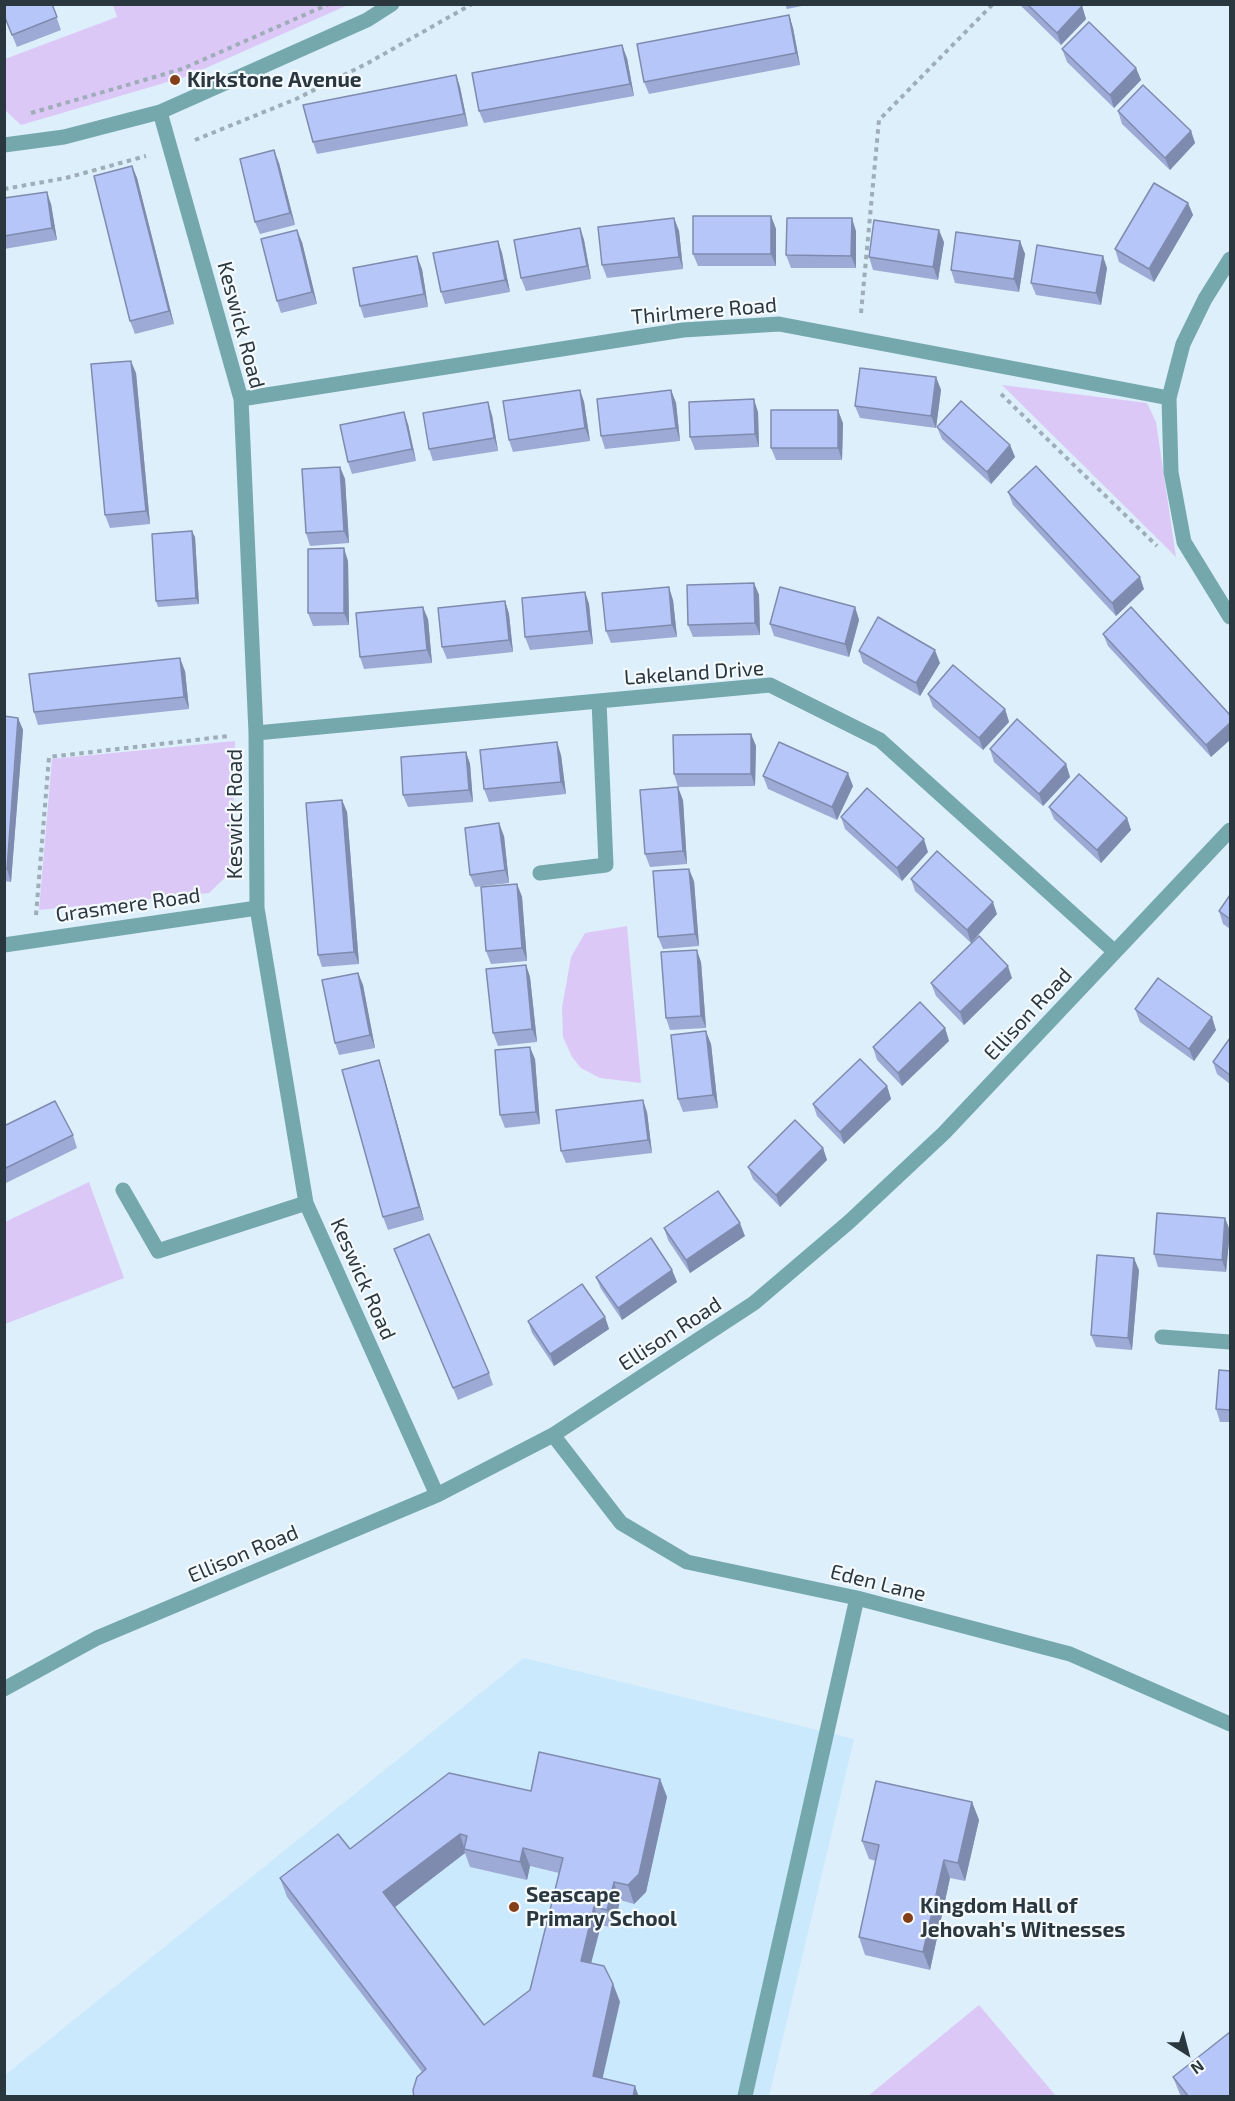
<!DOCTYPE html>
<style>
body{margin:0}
#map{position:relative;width:1235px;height:2101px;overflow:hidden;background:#ddeffb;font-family:"Exo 2",sans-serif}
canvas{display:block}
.frame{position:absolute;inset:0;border:6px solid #2b373f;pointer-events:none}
.north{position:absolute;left:1157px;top:2023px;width:60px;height:60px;-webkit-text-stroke:4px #f4fafe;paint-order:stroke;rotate:144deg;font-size:16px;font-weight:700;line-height:24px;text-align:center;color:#2b373f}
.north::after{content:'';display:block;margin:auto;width:21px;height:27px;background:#2b373f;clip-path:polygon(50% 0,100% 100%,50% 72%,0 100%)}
</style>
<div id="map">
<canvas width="1235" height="2101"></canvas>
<div class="frame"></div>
<div class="north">N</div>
</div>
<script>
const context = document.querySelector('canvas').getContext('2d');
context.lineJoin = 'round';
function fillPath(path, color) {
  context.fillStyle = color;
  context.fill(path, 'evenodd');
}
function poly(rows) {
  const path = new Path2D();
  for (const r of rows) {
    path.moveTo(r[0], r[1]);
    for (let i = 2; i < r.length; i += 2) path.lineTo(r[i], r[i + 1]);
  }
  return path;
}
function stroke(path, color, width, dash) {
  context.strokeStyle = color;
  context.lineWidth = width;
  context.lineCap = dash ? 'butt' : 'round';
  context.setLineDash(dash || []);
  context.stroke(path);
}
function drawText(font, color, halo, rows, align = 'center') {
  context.font = font + ' "Exo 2",sans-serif';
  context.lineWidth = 4.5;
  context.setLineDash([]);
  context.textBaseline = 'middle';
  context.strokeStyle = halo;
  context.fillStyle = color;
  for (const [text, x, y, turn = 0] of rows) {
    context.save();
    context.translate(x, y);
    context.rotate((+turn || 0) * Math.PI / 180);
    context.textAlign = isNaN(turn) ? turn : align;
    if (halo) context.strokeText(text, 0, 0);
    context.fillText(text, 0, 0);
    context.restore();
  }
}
const built = poly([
 [524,1658,854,1739,769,2096,5,2096,5,2075]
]);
const green = poly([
 [113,5,113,4,348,5,188,76,21,125,5,110,5,59,117,17],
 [1002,385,1147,403,1156,422,1176,557],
 [235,741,232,871,209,893,39,910,52,759],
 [627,926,641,1083,600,1078,581,1068,572,1057,563,1037,562,1008,571,957,585,933],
 [89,1182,124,1278,5,1324,5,1222],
 [979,2005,1056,2096,868,2096]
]);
const path = poly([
 [31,113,182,69,329,4],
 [195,140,296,99,368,63,472,4],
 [4,189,66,178,146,156],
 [861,313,879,120,993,4],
 [1001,394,1157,546],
 [36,915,49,757,229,736]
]);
const minor = poly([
 [160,112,241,399,256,733,257,908,306,1203,437,1495],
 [4,145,64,137,160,112,367,20,392,4],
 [1230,259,1205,299,1183,344,1169,398,1171,472,1184,542,1230,617],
 [241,399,683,330,779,324,1169,398],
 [256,733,770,685,880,740,1115,952],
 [540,873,606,865,599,701],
 [4,945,257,908],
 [123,1190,158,1251,306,1203],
 [1162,1337,1230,1342],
 [553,1435,621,1523,687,1562,857,1598,1070,1654,1230,1724],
 [4,1689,97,1638,437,1495,553,1435,754,1303,849,1222,944,1133,1230,830],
 [745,2096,857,1598]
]);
const wall = poly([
 [52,4,61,30,17,47,4,16],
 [785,4,812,4,787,9],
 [1019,4,1080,4,1082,6,1086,19,1061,45],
 [789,15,793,28,800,65,649,94,644,82],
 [1062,49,1136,68,1141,80,1114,108,1067,62],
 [627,58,634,96,484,123,479,111],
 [456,75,460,87,468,126,317,154,313,142],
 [1118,111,1191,131,1195,143,1170,170,1122,124],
 [279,163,295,225,260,234,255,222],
 [132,166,137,178,174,324,135,334,130,321],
 [4,198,51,204,57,240,4,249],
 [1188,203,1193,215,1154,282,1119,262,1115,249],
 [771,216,776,229,776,266,698,266,693,254],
 [674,218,679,231,683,269,607,278,602,265],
 [580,228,584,240,591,279,526,291,521,278],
 [856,231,856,268,791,268,786,255],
 [498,241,502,253,510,292,445,304,441,292],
 [1020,241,1025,254,1019,292,955,283,951,270],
 [302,242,317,304,281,313,277,301],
 [944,242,938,280,873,270,869,257],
 [1107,268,1101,305,1036,295,1031,283],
 [422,269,428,307,364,318,360,306],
 [136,373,150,524,110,528,105,515],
 [936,377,941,390,936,428,860,418,855,406],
 [580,390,584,402,590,441,513,452,509,440],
 [671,390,676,403,680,441,605,449,601,436],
 [758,412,759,447,695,450,690,437],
 [492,415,498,451,433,461,429,449],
 [843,423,842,460,776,460,771,448],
 [408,424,416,461,352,474,348,462],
 [937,427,1010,445,1015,457,991,484,942,439],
 [340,467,345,479,349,543,310,546,306,533],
 [1008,492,1144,589,1116,616,1013,505],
 [195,537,199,604,158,607,156,601],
 [348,561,349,625,313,626,308,613],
 [754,583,759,595,760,635,693,637,688,625],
 [585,592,589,604,593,644,530,650,525,637],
 [673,600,677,637,611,643,606,631],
 [505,601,509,614,513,652,447,659,442,647],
 [855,607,859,620,849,657,774,636,770,624],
 [428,619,432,663,364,669,360,657],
 [1103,634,1230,715,1211,757,1108,646],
 [859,651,940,663,920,696,863,663],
 [185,671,189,709,38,725,34,712],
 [928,694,1005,709,1009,722,983,750,933,707],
 [4,716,18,718,23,730,11,882,4,881],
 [751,734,756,746,755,786,678,787,674,774],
 [990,749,1066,764,1070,777,1043,806,994,762],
 [466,752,470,764,473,802,408,807,403,795],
 [561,755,566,794,489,802,484,789],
 [763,776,853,786,837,820,768,789],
 [342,800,347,812,359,964,322,967,318,955],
 [683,800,687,864,650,867,645,854],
 [1049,807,1127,818,1131,830,1101,863,1054,819],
 [841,817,928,852,902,881,845,829],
 [504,836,509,883,475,887,470,875],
 [911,879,997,914,971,943,915,891],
 [694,881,699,946,663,949,658,937],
 [517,884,522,897,527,961,491,964,486,951],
 [1230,895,1230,929,1223,924,1219,911],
 [701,962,706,1028,670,1030,666,1018],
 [526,965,530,977,537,1042,498,1046,493,1033],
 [358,973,363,985,375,1048,339,1055,335,1043],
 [1012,978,964,1025,936,996,931,983],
 [1135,1009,1216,1030,1194,1061,1140,1022],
 [945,1028,949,1041,902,1086,877,1060,873,1047],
 [1230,1038,1230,1084,1217,1074,1213,1062],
 [711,1044,718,1108,683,1112,678,1099],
 [535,1059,540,1124,505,1128,500,1115],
 [379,1060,383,1073,424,1220,388,1230,383,1217],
 [887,1086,891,1099,844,1144,817,1116,813,1104],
 [647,1112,652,1153,566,1163,561,1151],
 [4,1126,73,1135,77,1148,4,1184],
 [823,1148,827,1160,780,1207,753,1179,748,1167],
 [1225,1218,1230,1231,1226,1272,1158,1267,1154,1254],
 [664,1228,745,1236,690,1273,668,1240],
 [394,1249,489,1373,493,1385,458,1400],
 [672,1270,677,1282,622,1320,601,1289,596,1277],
 [1139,1270,1132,1350,1096,1347,1091,1335],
 [605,1317,609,1329,554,1366,532,1333,528,1321],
 [1230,1371,1230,1422,1220,1422,1216,1409],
 [660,1779,667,1797,646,1892,634,1904,620,1900,614,1928,601,1925,591,1963,613,1984,620,2002,422,2072,287,1897,280,1878,350,1849,531,1791],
 [465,1853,470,1867,527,1880,530,1866,559,1873,530,1990,484,2025,394,1907],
 [972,1802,979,1820,965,1881,950,1878,930,1970,865,1955,859,1937,876,1861,869,1859,862,1841],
 [1173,2077,1230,2097,1181,2097]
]);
const shadedWall = poly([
 [1082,6,1086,19,1061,45,1057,33],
 [789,15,793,28,800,65,796,53],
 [622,45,627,58,634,96,630,84],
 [1136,68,1141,80,1114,108,1110,95],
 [456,75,460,87,468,126,464,114],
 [1191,131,1195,143,1170,170,1165,158],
 [274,150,279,163,295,225,290,213],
 [132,166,137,178,174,324,169,311],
 [47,192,51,204,57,240,52,228],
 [1188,203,1193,215,1154,282,1149,269],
 [771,216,776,229,776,266,771,254],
 [674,218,679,231,683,269,679,257],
 [852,218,856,231,856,268,851,256],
 [580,228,584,240,591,279,587,266],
 [297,230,302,242,317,304,312,292],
 [939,230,944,242,938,280,933,267],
 [498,241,502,253,510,292,505,280],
 [1020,241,1025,254,1019,292,1014,279],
 [417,256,422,269,428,307,424,294],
 [1103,256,1107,268,1101,305,1096,293],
 [131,361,136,373,150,524,146,511],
 [936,377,941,390,936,428,931,416],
 [580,390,584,402,590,441,585,428],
 [671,390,676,403,680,441,676,428],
 [754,399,758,412,759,447,755,434],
 [488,402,492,415,498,451,494,438],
 [838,410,843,423,842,460,838,448],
 [404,412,408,424,416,461,412,449],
 [1010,445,1015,457,991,484,987,472],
 [340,467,345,479,349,543,344,531],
 [192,531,195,537,199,604,196,598],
 [344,548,348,561,349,625,344,613],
 [1140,577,1144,589,1116,616,1112,603],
 [754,583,759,595,760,635,755,623],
 [669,587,673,600,677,637,672,625],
 [585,592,589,604,593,644,589,631],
 [505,601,509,614,513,652,509,640],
 [423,607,428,619,432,663,427,650],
 [855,607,859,620,849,657,845,644],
 [935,650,940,663,920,696,916,683],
 [180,658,185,671,189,709,184,697],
 [1005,709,1009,722,983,750,979,738],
 [18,718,23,730,11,882,7,869],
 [1230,723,1230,740,1211,757,1206,745],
 [751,734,756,746,755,786,751,774],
 [557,742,561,755,566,794,561,782],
 [466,752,470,764,473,802,469,790],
 [1066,764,1070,777,1043,806,1039,794],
 [848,773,853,786,837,820,832,807],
 [678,787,683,800,687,864,683,851],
 [342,800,347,812,359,964,354,952],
 [1127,818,1131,830,1101,863,1097,850],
 [499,823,504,836,509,883,505,870],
 [924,839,928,852,902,881,897,868],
 [689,869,694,881,699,946,695,934],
 [517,884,522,897,527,961,522,948],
 [993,902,997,914,971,943,967,930],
 [697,950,701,962,706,1028,701,1016],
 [526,965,530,977,537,1042,532,1029],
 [1008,966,1012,978,964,1025,960,1012],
 [358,973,363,985,375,1048,370,1035],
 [1212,1017,1216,1030,1194,1061,1189,1049],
 [945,1028,949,1041,902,1086,898,1073],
 [706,1031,711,1044,718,1108,713,1095],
 [530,1047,535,1059,540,1124,536,1112],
 [379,1060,383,1073,424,1220,419,1207],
 [887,1086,891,1099,844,1144,840,1132],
 [643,1100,647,1112,652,1153,648,1140],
 [823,1148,827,1160,780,1207,776,1195],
 [1225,1218,1230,1231,1226,1272,1222,1260],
 [740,1223,745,1236,690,1273,686,1260],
 [1134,1258,1139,1270,1132,1350,1128,1338],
 [672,1270,677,1282,622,1320,618,1308],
 [605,1317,609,1329,554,1366,550,1354],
 [660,1779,667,1797,646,1892,634,1904,628,1885],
 [972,1802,979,1820,965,1881,958,1863],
 [460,1834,465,1850,464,1849,465,1853,390,1911,383,1892],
 [523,1848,530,1866,527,1880,520,1862],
 [944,1860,950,1878,930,1970,923,1952],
 [614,1882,620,1900,614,1928,607,1910],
 [594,1907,601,1925,587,1979,581,1961],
 [613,1984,620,2002,599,2094,593,2076],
 [635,2086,639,2097,633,2097]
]);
const building = poly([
 [4,4,52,4,57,17,12,35,4,15,4,4],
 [1027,4,1080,4,1082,6,1057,33,1027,4],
 [789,15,796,53,644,82,637,44,789,15],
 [1089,22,1136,68,1110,95,1062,49,1089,22],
 [622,45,630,84,479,111,472,73,622,45],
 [456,75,464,114,313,142,303,105,456,75],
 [1143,85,1191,131,1165,158,1118,111,1143,85],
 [274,150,290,213,255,222,240,159,274,150],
 [132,166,169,311,130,321,94,176,132,166],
 [1154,183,1188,203,1149,269,1115,249,1154,183],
 [47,192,52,228,4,236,4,198,47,192],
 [693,216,771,216,771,254,693,254,693,216],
 [674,218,679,257,602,265,598,227,674,218],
 [787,218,852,218,851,256,786,255,787,218],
 [874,220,939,230,933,267,869,257,874,220],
 [580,228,587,266,521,278,514,240,580,228],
 [297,230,312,292,277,301,261,239,297,230],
 [956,232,1020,241,1014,279,951,270,956,232],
 [498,241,505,280,441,292,433,253,498,241],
 [1037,245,1103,256,1096,293,1031,283,1037,245],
 [417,256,424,294,360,306,353,268,417,256],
 [131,361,146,511,105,515,91,364,131,361],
 [860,368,936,377,931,416,855,406,860,368],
 [580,390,585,428,509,440,503,401,580,390],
 [671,390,676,428,601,436,597,399,671,390],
 [754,399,755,434,690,437,689,402,754,399],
 [961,401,1010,445,987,472,937,427,961,401],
 [488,402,494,438,429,449,423,413,488,402],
 [771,410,838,410,838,448,771,448,771,410],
 [404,412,412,449,348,462,340,425,404,412],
 [1036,466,1140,577,1112,603,1008,492,1036,466],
 [340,467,344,531,306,533,302,469,340,467],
 [192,531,196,598,156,601,152,534,192,531],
 [344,548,344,613,308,613,308,549,344,548],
 [754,583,755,623,688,625,687,585,754,583],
 [669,587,672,625,606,631,602,593,669,587],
 [780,587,855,607,845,644,770,624,780,587],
 [585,592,589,631,525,637,522,598,585,592],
 [505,601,509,640,442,647,438,608,505,601],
 [423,607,427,650,360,657,356,613,423,607],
 [1131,607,1230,715,1230,723,1206,745,1103,634,1131,607],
 [878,617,935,650,916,683,859,651,878,617],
 [180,658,184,697,34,712,29,674,180,658],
 [953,665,1005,709,979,738,928,694,953,665],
 [4,716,18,718,7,869,4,869,4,716],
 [1017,719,1066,764,1039,794,990,749,1017,719],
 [751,734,751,774,674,774,673,735,751,734],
 [557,742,561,782,484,789,480,750,557,742],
 [779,742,848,773,832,807,763,776,779,742],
 [466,752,469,790,403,795,401,757,466,752],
 [1079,774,1127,818,1097,850,1049,807,1079,774],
 [678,787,683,851,645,854,640,790,678,787],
 [867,788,924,839,897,868,841,817,867,788],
 [342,800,354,952,318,955,306,803,342,800],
 [499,823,505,870,470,875,465,828,499,823],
 [937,851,993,902,967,930,911,879,937,851],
 [689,869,695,934,658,937,653,871,689,869],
 [517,884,522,948,486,951,481,887,517,884],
 [1230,895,1230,919,1219,911,1230,895],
 [979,936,1008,966,960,1012,931,983,979,936],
 [697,950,701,1016,666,1018,661,952,697,950],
 [526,965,532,1029,493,1033,486,969,526,965],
 [358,973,370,1035,335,1043,322,980,358,973],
 [1158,978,1212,1017,1189,1049,1135,1009,1158,978],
 [920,1002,945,1028,898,1073,873,1047,920,1002],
 [706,1031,713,1095,678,1099,671,1035,706,1031],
 [1230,1038,1230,1075,1213,1062,1230,1038],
 [530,1047,536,1112,500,1115,495,1050,530,1047],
 [860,1059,887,1086,840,1132,813,1104,860,1059],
 [379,1060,419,1207,383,1217,342,1070,379,1060],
 [643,1100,648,1140,561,1151,556,1110,643,1100],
 [55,1101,73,1135,4,1169,4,1126,55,1101],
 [795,1120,823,1148,776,1195,748,1167,795,1120],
 [718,1191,740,1223,686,1260,664,1228,718,1191],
 [1157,1213,1225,1218,1222,1260,1154,1254,1157,1213],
 [429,1234,489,1373,453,1388,394,1249,429,1234],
 [651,1238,672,1270,618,1308,596,1277,651,1238],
 [1097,1255,1134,1258,1128,1338,1091,1335,1097,1255],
 [582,1284,605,1317,550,1354,528,1321,582,1284],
 [1219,1370,1230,1371,1230,1410,1216,1409,1219,1370],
 [539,1752,660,1779,639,1874,628,1885,614,1882,607,1910,594,1907,581,1961,604,1966,613,1984,593,2076,635,2086,633,2097,414,2097,413,2090,417,2077,426,2069,280,1878,338,1834,350,1849,449,1773,531,1791,539,1752],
 [460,1834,467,1836,464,1849,520,1862,523,1848,563,1858,530,1990,484,2025,383,1892,460,1834],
 [876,1781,972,1802,958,1863,944,1860,923,1952,859,1937,879,1845,862,1841,876,1781],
 [1230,2032,1230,2097,1189,2097,1173,2077,1230,2032]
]);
const markers = [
 [175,80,6,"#843f18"],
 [514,1907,6,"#843f18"],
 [908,1918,6,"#843f18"]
];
const poiNames = [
 ["Kirkstone Avenue",187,80],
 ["Seascape",526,1895],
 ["Primary School",526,1919],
 ["Kingdom Hall of",920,1906],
 ["Jehovah's Witnesses",920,1930]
];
const streetNames = [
 ["Thirlmere Road",704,311,-5],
 ["Keswick Road",241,325,75],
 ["Lakeland Drive",694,673,-4],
 ["Keswick Road",235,814,-90],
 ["Grasmere Road",128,905,-8],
 ["Ellison Road",1028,1014,-47],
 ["Keswick Road",363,1279,66],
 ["Ellison Road",670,1334,-33],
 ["Ellison Road",243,1554,-23],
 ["Eden Lane",878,1583,14]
];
fillPath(built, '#cbe9fd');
fillPath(green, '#dcc8f6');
stroke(path, '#9eadb8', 4, [4.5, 4.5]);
stroke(minor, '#74a8ac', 15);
fillPath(wall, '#9daad5');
fillPath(shadedWall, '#7f8bae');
fillPath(building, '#b6c6f8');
stroke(building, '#7f8bae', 1.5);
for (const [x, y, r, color] of markers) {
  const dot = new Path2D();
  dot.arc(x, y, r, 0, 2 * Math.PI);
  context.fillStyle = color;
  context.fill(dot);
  stroke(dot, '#f4fafe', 2);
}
drawText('bold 21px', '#2b373f', '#f4fafe', poiNames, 'left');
drawText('21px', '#2b373f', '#f4fafe', streetNames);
</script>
